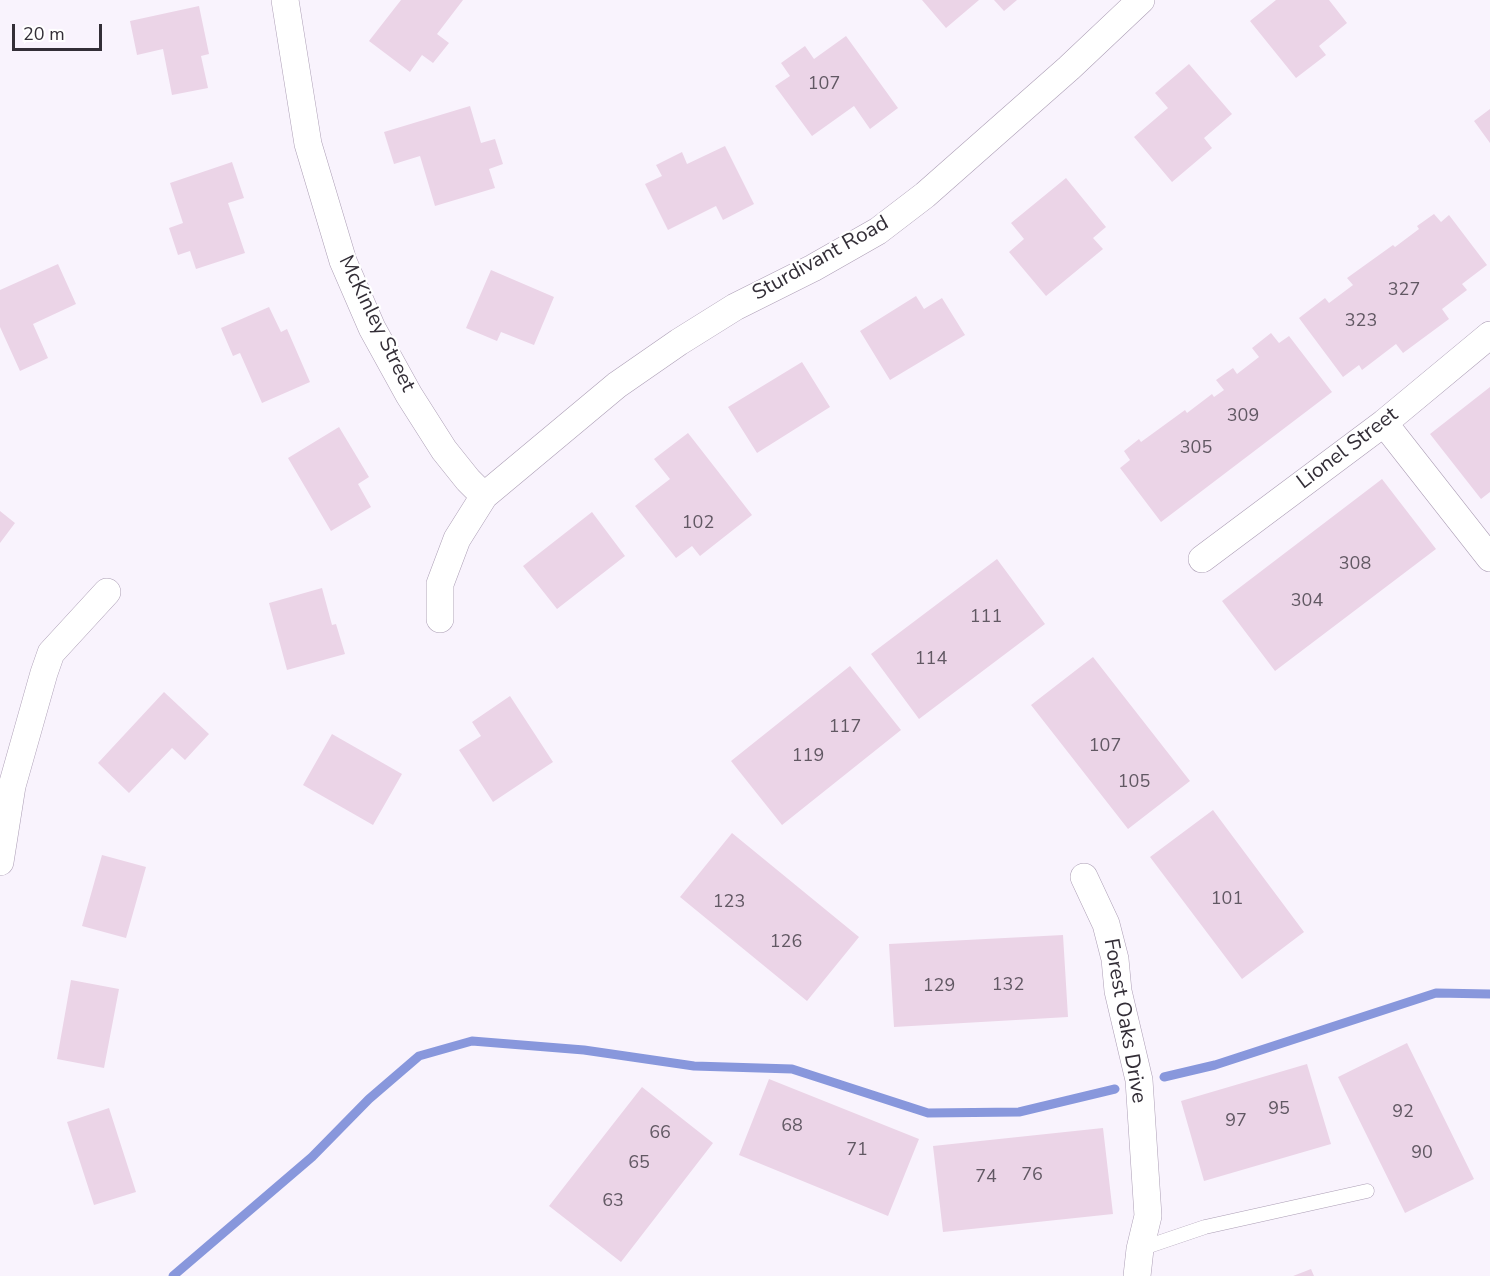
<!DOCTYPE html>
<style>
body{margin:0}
#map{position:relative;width:1490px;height:1276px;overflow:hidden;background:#f9f3fd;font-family:"Nunito Sans",sans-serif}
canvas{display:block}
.scale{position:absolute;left:12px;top:24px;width:90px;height:27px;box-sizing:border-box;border:3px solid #332e37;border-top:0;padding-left:8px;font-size:18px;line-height:21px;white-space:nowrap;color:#332e37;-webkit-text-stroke:4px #fff;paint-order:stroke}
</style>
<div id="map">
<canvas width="1490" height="1276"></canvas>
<div class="scale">20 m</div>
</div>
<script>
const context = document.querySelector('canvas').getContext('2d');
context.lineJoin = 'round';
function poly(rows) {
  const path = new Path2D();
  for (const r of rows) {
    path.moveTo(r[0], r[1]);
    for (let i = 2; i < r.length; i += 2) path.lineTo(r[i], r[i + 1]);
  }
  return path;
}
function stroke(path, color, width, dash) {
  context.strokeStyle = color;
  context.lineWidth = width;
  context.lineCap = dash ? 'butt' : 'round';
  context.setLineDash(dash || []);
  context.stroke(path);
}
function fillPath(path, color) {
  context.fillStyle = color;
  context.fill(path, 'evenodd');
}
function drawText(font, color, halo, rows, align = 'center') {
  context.font = font + ' "Nunito Sans",sans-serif';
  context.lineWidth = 4.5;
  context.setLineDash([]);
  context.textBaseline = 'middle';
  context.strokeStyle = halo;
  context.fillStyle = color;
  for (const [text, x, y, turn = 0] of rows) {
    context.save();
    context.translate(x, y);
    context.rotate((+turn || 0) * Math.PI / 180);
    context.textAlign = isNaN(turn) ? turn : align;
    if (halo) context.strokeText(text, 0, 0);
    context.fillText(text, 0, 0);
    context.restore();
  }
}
const stream = poly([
 [1164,1077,1215,1065,1436,993,1490,994],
 [173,1276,312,1157,369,1099,419,1056,472,1041,584,1050,694,1066,792,1069,928,1113,1019,1112,1115,1089]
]);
const building = poly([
 [401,0,463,0,437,34,449,43,433,63,422,55,410,72,369,41],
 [922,0,979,0,946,28],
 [994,0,1017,0,1004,11],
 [1276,0,1329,0,1347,23,1319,46,1326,55,1296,78,1250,21],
 [199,6,209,54,201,56,208,88,172,95,163,49,137,55,130,21],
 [846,36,898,108,870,129,854,106,812,136,775,86,790,76,781,63,805,46,814,59],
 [1189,64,1232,114,1204,138,1212,148,1172,182,1134,137,1168,108,1155,93],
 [470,106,481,143,495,139,503,164,489,169,495,188,435,206,420,156,394,164,384,132],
 [1490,109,1490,143,1474,121],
 [725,146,754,204,723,220,716,206,668,230,645,184,662,176,656,165,682,152,687,164],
 [232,162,244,198,228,203,245,253,196,269,190,251,178,255,169,228,183,223,170,183],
 [1066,178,1106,227,1093,238,1103,249,1046,296,1009,252,1024,239,1011,223],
 [1434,214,1441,222,1449,215,1487,265,1462,284,1467,290,1442,309,1449,319,1403,353,1396,344,1362,370,1359,365,1343,377,1299,318,1325,298,1329,303,1353,285,1347,278,1393,245,1395,247,1419,229,1417,226],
 [58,264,76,304,33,324,48,358,20,371,0,327,0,290],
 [491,270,554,297,534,345,501,332,497,341,466,328],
 [916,296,924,309,942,298,965,335,890,380,860,331],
 [269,307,281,332,287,329,310,382,262,403,240,353,233,356,221,328],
 [1271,333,1279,343,1289,336,1332,392,1161,522,1120,468,1130,460,1124,451,1139,439,1141,442,1185,410,1187,413,1212,394,1214,397,1224,390,1216,380,1233,368,1237,374,1259,357,1252,348],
 [802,362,830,407,757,453,728,407],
 [1490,387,1490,492,1481,499,1430,434],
 [339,427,369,477,358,484,371,507,331,531,288,458],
 [688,433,752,515,700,556,692,546,676,558,635,506,670,479,654,459],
 [1382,479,1436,549,1275,671,1222,601],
 [0,511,15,523,0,543],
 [592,512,625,556,557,609,523,566],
 [997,559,1045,624,919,719,871,654],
 [322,588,332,625,336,624,345,654,287,670,269,603],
 [1093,657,1190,781,1128,829,1031,705],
 [850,666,901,730,782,825,731,761],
 [164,692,209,734,185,760,172,748,129,793,98,763],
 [510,696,553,762,493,802,459,750,481,736,472,722],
 [332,734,402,774,373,825,303,785],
 [1213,810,1304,932,1242,979,1150,857],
 [732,833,859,937,807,1001,680,897],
 [102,855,146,867,126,938,82,926],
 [1063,935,1068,1017,894,1027,889,944],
 [71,980,119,989,104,1068,57,1059],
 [1407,1043,1474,1179,1405,1213,1338,1077],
 [1307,1064,1331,1144,1204,1181,1181,1101],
 [769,1079,919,1139,888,1216,739,1155],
 [642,1087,713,1143,621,1262,549,1206],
 [109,1108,136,1192,94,1205,67,1122],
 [1103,1128,1113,1214,943,1232,933,1146],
 [1311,1269,1314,1276,1293,1276]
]);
const lane = poly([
 [1140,1249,1205,1227,1367,1191]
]);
const street = poly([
 [285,0,308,144,343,261,372,328,409,395,444,450,468,480,484,496],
 [1384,423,1490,558],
 [1202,559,1384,423,1490,335],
 [440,619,440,584,457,539,484,496,617,385,679,342,735,307,813,268,878,231,925,195,1069,68,1141,0],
 [0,862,12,786,44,673,51,653,107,592],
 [1084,877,1106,924,1115,959,1118,991,1139,1080,1148,1216,1140,1249,1137,1276]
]);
const numberNames = [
 ["107",824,85],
 ["327",1404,291],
 ["323",1361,322],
 ["309",1243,417],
 ["305",1196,449],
 ["102",698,524],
 ["308",1355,565],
 ["304",1307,602],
 ["111",986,618],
 ["114",931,660],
 ["117",845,728],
 ["107",1105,747],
 ["119",808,757],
 ["105",1134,783],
 ["101",1227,900],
 ["123",729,903],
 ["126",786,943],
 ["132",1008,986],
 ["129",939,987],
 ["95",1279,1110],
 ["92",1403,1113],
 ["97",1236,1122],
 ["68",792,1127],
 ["66",660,1134],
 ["71",857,1151],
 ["90",1422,1154],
 ["65",639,1164],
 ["76",1032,1176],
 ["74",986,1178],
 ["63",613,1202]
];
const streetNames = [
 ["Sturdivant Road",821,259,-29],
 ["McKinley Street",376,324,64],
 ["Lionel Street",1348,449,-37],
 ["Forest Oaks Drive",1124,1021,80]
];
stroke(stream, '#8897dc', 9);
fillPath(building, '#ebd4e7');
stroke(lane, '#ac9eb5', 15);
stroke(street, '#ac9eb5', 28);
stroke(lane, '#fff', 14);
stroke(street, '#fff', 27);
drawText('18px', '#615863', null, numberNames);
drawText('21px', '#332e37', '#fff', streetNames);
</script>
